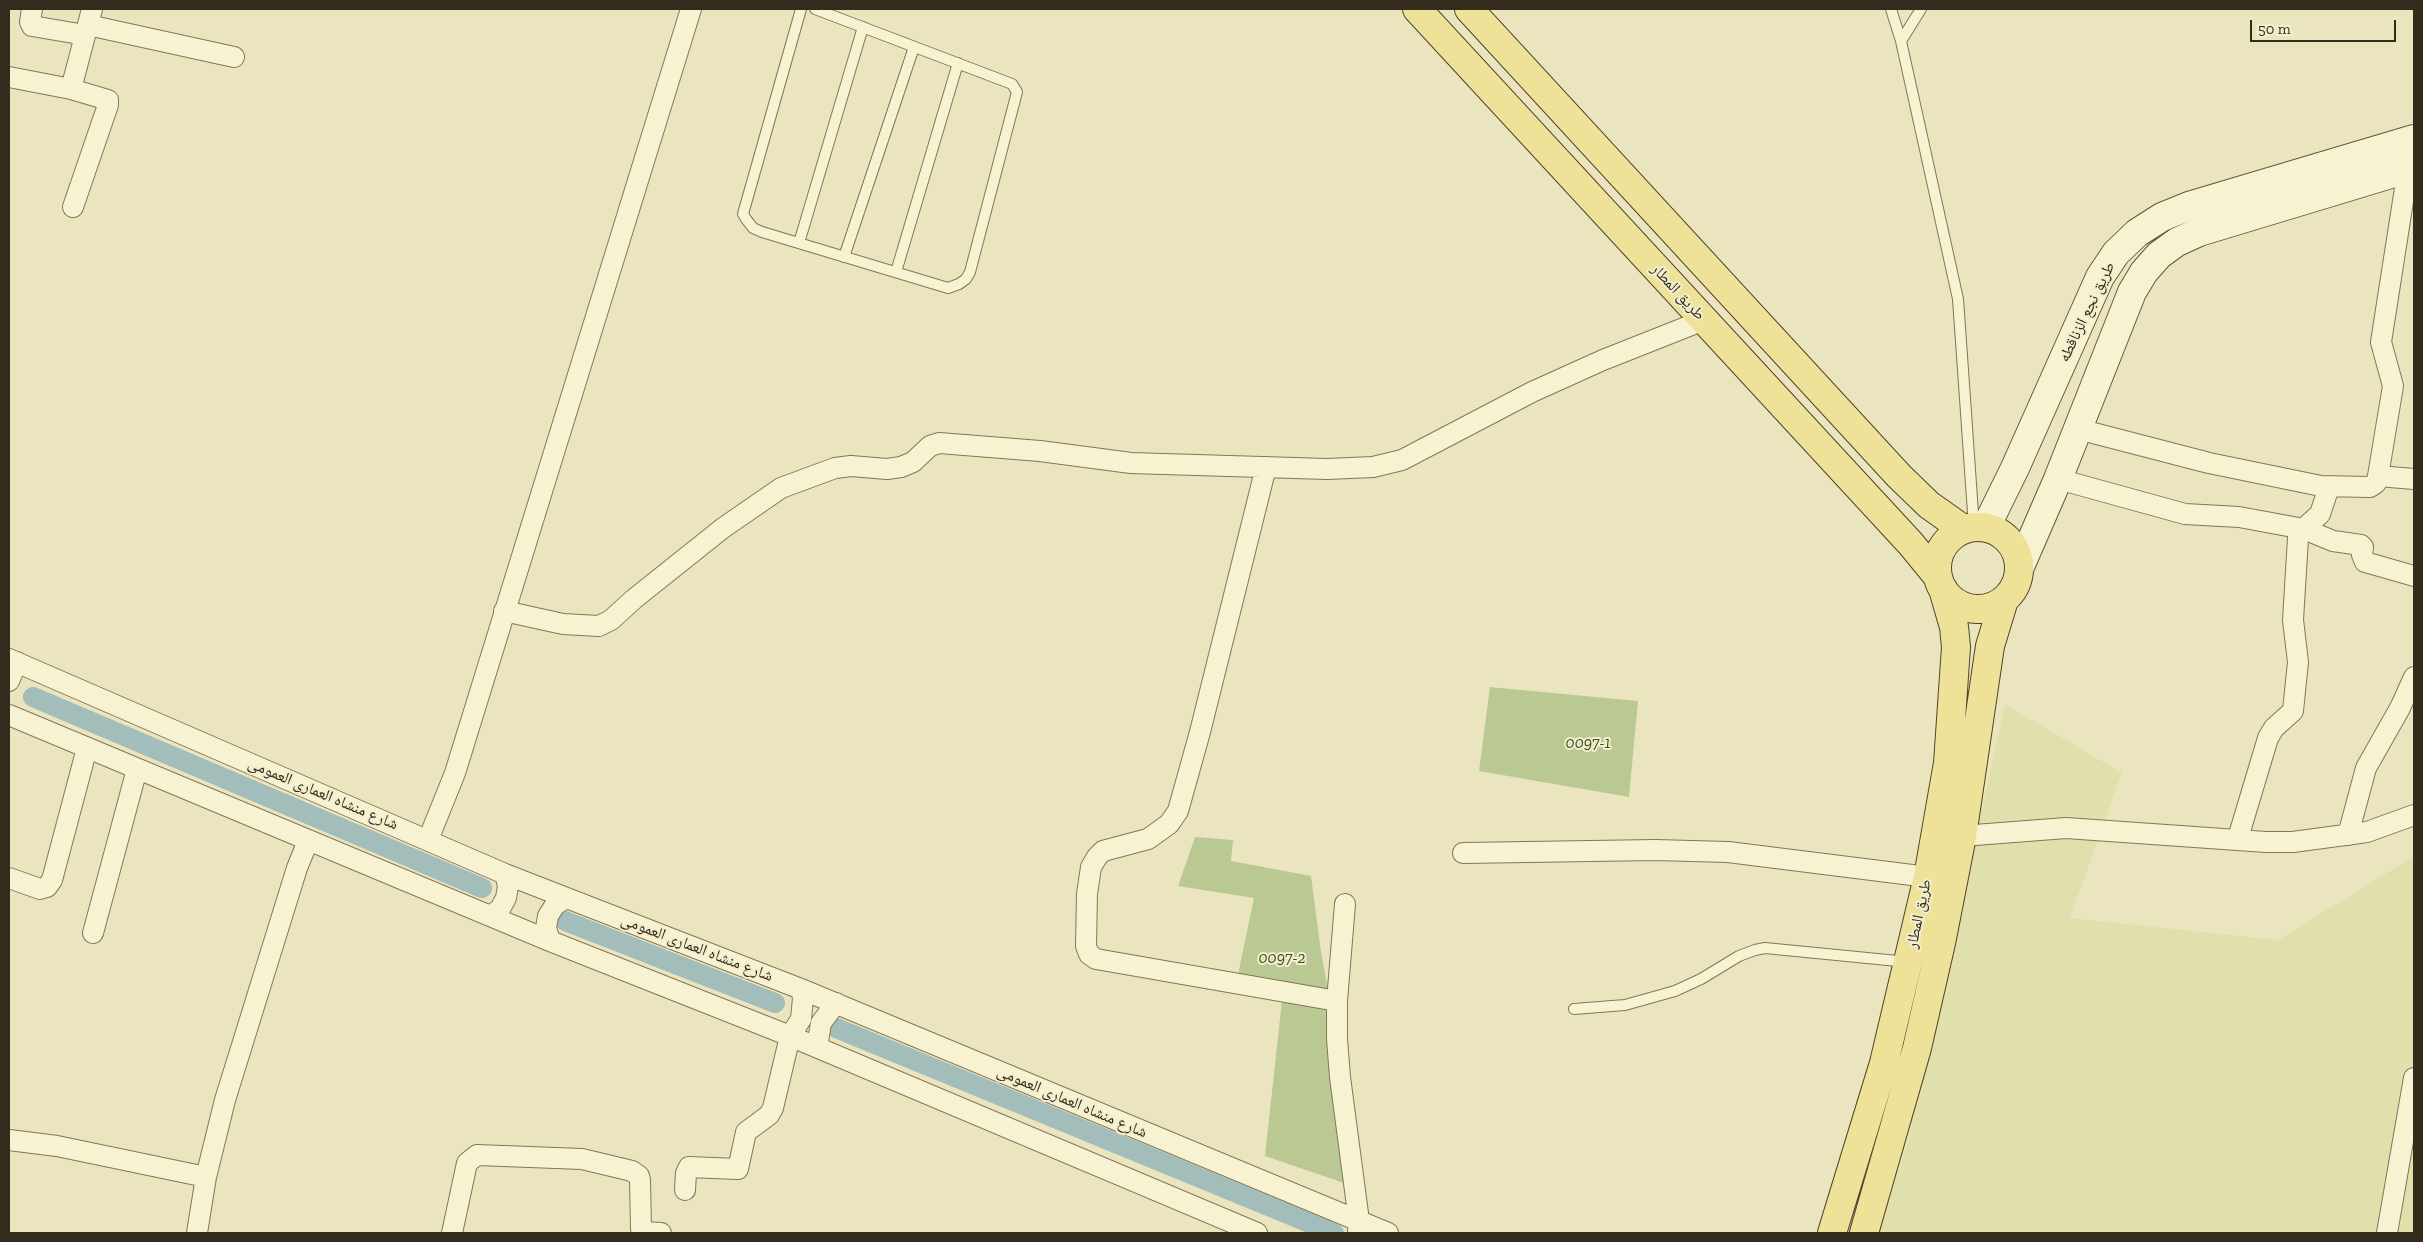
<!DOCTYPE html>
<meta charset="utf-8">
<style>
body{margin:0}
#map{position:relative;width:2423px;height:1242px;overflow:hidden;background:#ebe5bf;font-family:"Zilla Slab",serif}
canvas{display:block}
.frame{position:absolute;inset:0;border:10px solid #332b1c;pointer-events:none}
.scale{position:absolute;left:2250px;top:20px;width:146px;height:22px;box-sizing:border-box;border:2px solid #332b1c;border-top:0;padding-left:6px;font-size:15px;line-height:18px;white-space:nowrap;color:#332b1c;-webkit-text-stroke:4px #f3eece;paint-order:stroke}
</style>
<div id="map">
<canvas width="2423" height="1242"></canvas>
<div class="frame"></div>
<div class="scale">50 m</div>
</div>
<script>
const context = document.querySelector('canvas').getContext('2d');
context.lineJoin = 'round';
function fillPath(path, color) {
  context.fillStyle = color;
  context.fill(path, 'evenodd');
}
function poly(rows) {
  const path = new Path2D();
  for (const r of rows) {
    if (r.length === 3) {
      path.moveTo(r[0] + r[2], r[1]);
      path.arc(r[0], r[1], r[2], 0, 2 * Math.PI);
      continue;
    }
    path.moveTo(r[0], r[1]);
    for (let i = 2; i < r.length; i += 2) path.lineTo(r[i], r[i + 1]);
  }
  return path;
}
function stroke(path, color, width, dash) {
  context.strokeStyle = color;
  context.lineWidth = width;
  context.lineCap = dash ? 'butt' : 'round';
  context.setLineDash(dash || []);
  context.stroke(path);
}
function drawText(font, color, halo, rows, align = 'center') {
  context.font = font + ' "Zilla Slab","Noto Naskh Arabic",serif';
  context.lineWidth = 4;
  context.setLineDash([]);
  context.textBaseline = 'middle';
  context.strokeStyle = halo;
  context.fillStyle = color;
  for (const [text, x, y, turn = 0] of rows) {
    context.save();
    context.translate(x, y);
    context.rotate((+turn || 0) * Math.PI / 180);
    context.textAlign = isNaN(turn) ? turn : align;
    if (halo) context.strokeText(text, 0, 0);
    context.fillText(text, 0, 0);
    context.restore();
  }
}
const farmland = poly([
 [2005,704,2122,773,2070,918,2278,940,2414,856,2414,1233,1878,1233,1908,1141]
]);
const green = poly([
 [1490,687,1638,701,1629,797,1479,771],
 [1195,837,1233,840,1231,861,1311,876,1321,952,1334,1022,1350,1185,1265,1156,1282,1000,1235,989,1254,898,1178,886]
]);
const canal = poly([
 [33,697,482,888],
 [565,921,775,1003],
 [836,1028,1334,1233]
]);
const lane = poly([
 [801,9,743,214,746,219,753,228,762,232,948,288,959,284,966,279,970,272,1017,92,1012,84,815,9],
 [1891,9,1901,41,1958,299,1974,527],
 [1901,41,1921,9],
 [799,243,863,27],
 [844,257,914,47],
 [896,272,958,63],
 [1574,1009,1625,1005,1675,991,1701,979,1739,956,1755,950,1765,948,1908,962]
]);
const street = poly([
 [32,9,30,22,32,26,85,35],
 [88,25,234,57],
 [9,77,71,89,108,100,108,105,73,207],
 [71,89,92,9],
 [2078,429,2209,463,2321,486,2370,487,2376,483,2378,476,2393,386,2381,342,2408,169],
 [1266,467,1200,732,1178,811,1169,824,1148,839,1103,851,1097,857,1091,867,1087,894,1086,946,1089,954,1096,959,1337,1001],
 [2378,476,2414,479],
 [2058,479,2185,514,2239,517,2304,529,2333,541,2361,545,2363,547,2362,555,2365,562,2414,576],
 [504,611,563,624,599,626,611,620,634,599,723,528,781,488,835,468,851,466,887,469,901,467,913,462,930,446,939,443,1040,451,1131,463,1327,469,1373,467,1402,460,1532,392,1603,360,1704,320],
 [9,659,505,874,801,989,1388,1233],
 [9,681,17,662],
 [9,715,550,941,790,1036,1257,1233],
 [2348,835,2366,768,2400,708,2414,677],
 [1962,836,2066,828,2266,842,2293,842,2367,832,2414,815],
 [2238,838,2268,738,2274,728,2293,711,2298,662,2293,620,2298,538,2301,531,2320,514,2329,487],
 [428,840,455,773,691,9],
 [1463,853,1655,850,1728,852,1928,877],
 [9,878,40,889,47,887,52,880,87,748],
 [1345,904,1337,1001,1337,1039,1340,1077,1359,1221,1358,1230],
 [490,916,500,909,506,898,508,886,505,874],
 [93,933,137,769],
 [550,941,546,928,548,916,555,905,566,898],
 [817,1047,821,1023,836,1003],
 [9,1140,57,1146,206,1177],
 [685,1190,686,1173,689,1167,738,1169,746,1132,769,1115,773,1108,790,1036,801,1019,803,998,801,989],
 [197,1233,206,1177,225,1100,297,868,308,841],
 [452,1233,467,1163,477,1155,582,1159,632,1171,639,1176,640,1180,641,1229,644,1232,661,1233],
 [2387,1233,2414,1078]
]);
const secondary = poly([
 [1986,527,2015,468,2100,277,2116,253,2137,233,2162,217,2189,206,2414,139],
 [2019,569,2058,479,2132,292,2144,272,2159,255,2177,242,2199,232,2414,167]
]);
const primary = poly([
 [1417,9,1911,544,1938,577],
 [1469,9,1899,476,1929,505,1963,529],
 [1978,568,41],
 [1832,1233,1884,1063,1928,877,1948,763,1956,647,1954,627,1943,589],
 [1864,1233,1917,1048,1941,943,1962,836,1990,646,2004,600]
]);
const streetNames = [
 ["طريق المطار",1678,292,47],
 ["طريق نجع الزناقطه",2087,312,-64],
 ["شارع منشاه العمارى العمومى",323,794,23],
 ["طريق المطار",1919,914,-78],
 ["شارع منشاه العمارى العمومى",697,948,21],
 ["شارع منشاه العمارى العمومى",1072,1102,23]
];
const parkNames = [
 ["0097-1",1588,743],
 ["0097-2",1282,958]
];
fillPath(farmland, '#e0e0ad');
fillPath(green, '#bac894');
stroke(canal, '#a2bdba', 20);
stroke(lane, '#837659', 12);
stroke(street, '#837659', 22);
stroke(secondary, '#65573c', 30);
stroke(primary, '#51432d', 30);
stroke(lane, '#f7f2d2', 10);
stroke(street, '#f7f2d2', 20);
stroke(secondary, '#f7f2d2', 28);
stroke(primary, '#eee198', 28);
drawText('16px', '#332b1c', '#f3eece', streetNames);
drawText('italic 16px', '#3d4f24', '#f3eece', parkNames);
</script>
